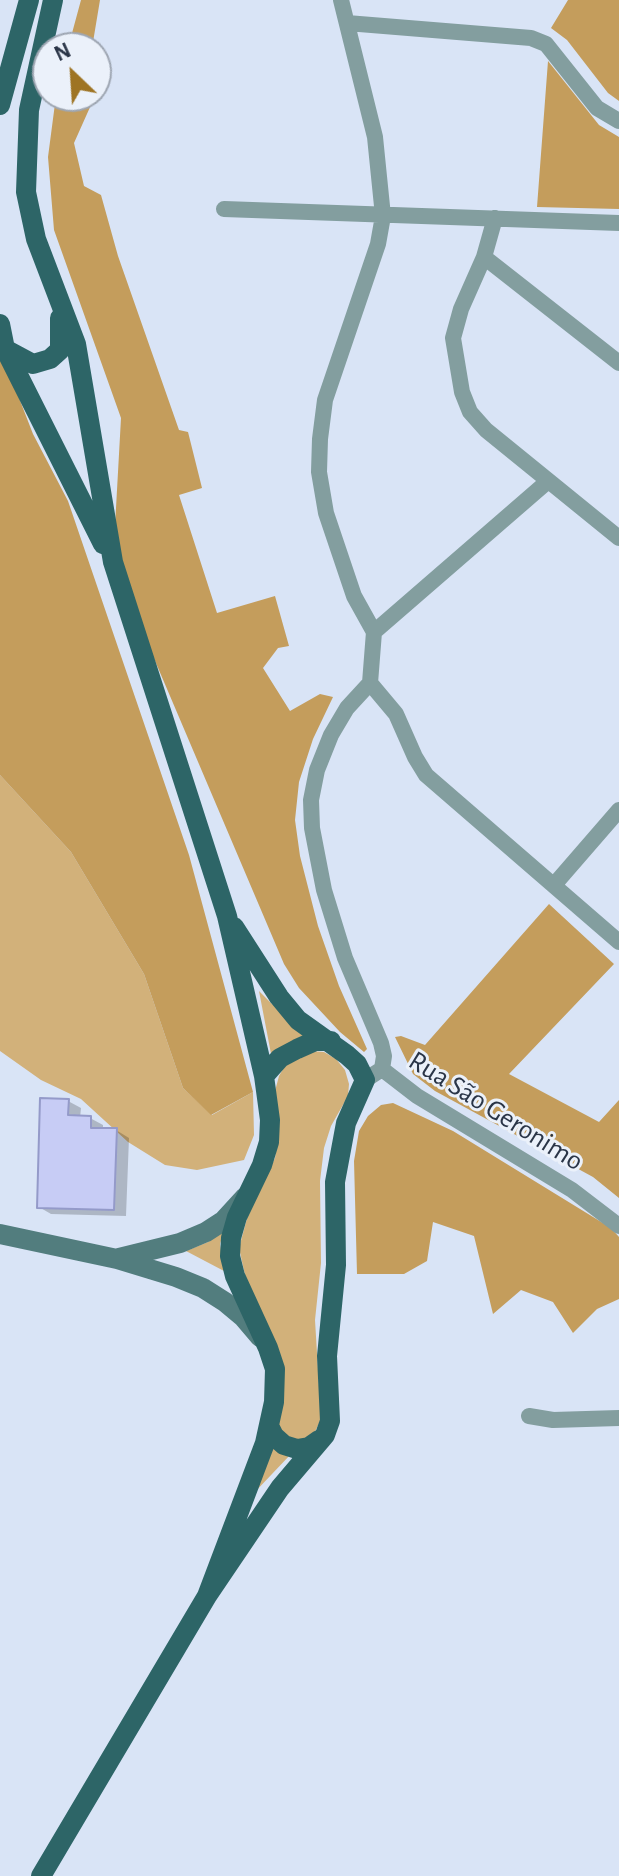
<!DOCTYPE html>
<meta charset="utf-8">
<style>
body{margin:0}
#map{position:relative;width:619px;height:1876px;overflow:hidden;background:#d9e4f6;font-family:"Alegreya Sans",sans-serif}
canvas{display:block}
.north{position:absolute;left:32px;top:32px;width:80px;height:80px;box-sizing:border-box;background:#ebf1fa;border:2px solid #9ea6b2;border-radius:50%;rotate:335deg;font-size:22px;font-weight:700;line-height:32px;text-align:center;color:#2a3547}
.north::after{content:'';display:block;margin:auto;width:28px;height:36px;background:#9e7423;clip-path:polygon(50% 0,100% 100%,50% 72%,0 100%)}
</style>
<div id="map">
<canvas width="619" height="1876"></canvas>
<div class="north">N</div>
</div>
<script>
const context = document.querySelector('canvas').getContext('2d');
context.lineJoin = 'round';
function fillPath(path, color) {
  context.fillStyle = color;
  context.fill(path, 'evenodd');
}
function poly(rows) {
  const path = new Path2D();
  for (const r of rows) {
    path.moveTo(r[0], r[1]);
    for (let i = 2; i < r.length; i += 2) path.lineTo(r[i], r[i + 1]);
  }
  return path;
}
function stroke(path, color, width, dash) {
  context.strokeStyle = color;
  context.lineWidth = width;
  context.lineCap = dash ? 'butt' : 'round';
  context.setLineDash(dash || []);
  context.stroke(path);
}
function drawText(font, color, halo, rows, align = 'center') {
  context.font = font + ' "Alegreya Sans",sans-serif';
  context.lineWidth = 6;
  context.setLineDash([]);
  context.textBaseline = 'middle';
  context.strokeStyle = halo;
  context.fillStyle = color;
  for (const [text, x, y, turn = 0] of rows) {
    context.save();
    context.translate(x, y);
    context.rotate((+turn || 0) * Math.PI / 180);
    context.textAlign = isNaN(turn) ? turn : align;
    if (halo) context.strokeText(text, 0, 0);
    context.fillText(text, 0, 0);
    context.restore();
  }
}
const green = poly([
 [0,775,71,852,144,974,183,1088,212,1115,253,1092,254,1135,244,1160,197,1170,165,1165,128,1142,81,1099,41,1080,0,1051],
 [259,991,272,1004,298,1020,313,1035,272,1059],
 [311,1051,324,1052,336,1059,345,1070,349,1084,348,1096,331,1126,324,1148,320,1181,321,1263,315,1320,321,1419,313,1436,294,1441,279,1428,239,1248,249,1211,275,1158,278,1137,275,1091,279,1076,287,1062],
 [224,1231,220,1244,224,1271,186,1251,208,1242],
 [273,1445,291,1454,253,1494]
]);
const forest = poly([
 [81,0,100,0,92,48,68,48],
 [568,0,619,0,619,101,608,93,567,40,551,28],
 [548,61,599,125,619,137,619,209,537,207],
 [56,96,95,96,74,143,84,186,101,195,118,256,179,430,188,432,202,488,179,495,217,613,275,596,289,646,278,648,263,668,290,711,320,694,333,697,313,739,299,782,295,820,300,856,318,926,339,986,367,1049,364,1052,340,1032,299,988,284,964,113,562,121,418,54,230,48,157],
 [0,349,33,434,68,501,189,855,253,1092,211,1115,183,1088,144,974,71,852,0,775],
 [549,904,614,964,509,1074,599,1122,619,1100,619,1198,593,1177,435,1091,413,1074,395,1037,401,1036,425,1045],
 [393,1103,453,1131,611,1228,619,1237,619,1299,597,1309,573,1333,553,1302,521,1290,493,1314,474,1236,433,1222,427,1261,404,1274,357,1274,354,1161,359,1131,368,1116,381,1105]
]);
const shadow = poly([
 [68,1101,81,1108,80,1118,90,1118,103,1125,103,1130,116,1130,129,1138,126,1216,51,1214,39,1207]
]);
const building = poly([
 [40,1098,69,1099,68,1115,91,1116,91,1128,117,1128,114,1210,37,1208,40,1098]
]);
const street = poly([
 [341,0,375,137,383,216,378,244,325,400,320,439,319,472,326,513,354,596,374,632,370,683],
 [347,23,531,38,546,44,597,108,619,121],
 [224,209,619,223],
 [495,218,484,257,461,309,453,338,462,392,470,412,486,430,619,538],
 [484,257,619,363],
 [374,632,547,482],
 [370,683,396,714,415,757,426,775,619,942],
 [554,885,619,810],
 [382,1069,417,1096,572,1190,619,1226],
 [365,1080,382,1069,384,1056,381,1043,345,958,324,890,312,828,311,800,317,770,331,735,347,708,370,683],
 [529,1416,553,1420,619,1418]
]);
const secondary = poly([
 [0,1234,117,1259,176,1277,203,1288,225,1302,243,1317,260,1337],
 [119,1258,180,1243,206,1232,223,1221,245,1197]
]);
const primary = poly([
 [53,0,29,110,26,192,36,239,76,344,113,562,227,916,264,1076,270,1120,269,1142,262,1165,237,1217,231,1238,230,1256,235,1276,268,1348,275,1369,274,1402,265,1443,207,1596],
 [0,105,29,0],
 [0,324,5,349,103,544],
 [5,349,33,364,50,359,60,350,60,318],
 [264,1076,280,1058,297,1049,315,1041,331,1041],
 [269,1426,274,1436,284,1445,297,1449,309,1447,319,1440],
 [41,1876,207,1596,280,1488,325,1435,330,1421,327,1356,336,1265,335,1182,346,1123,365,1080,357,1064,347,1055,298,1020,279,997,234,927]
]);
const streetNames = [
 ["Rua São Geronimo",496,1111,32]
];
fillPath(green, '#d2b17a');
fillPath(forest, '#c49d5c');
fillPath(shadow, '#0003');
fillPath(building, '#c7ccf5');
stroke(building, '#949ac9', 2);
stroke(street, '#839e9f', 16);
stroke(secondary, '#527d7e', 20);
stroke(primary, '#2d6567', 20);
drawText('28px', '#2a3547', '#ebf1fa', streetNames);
</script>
